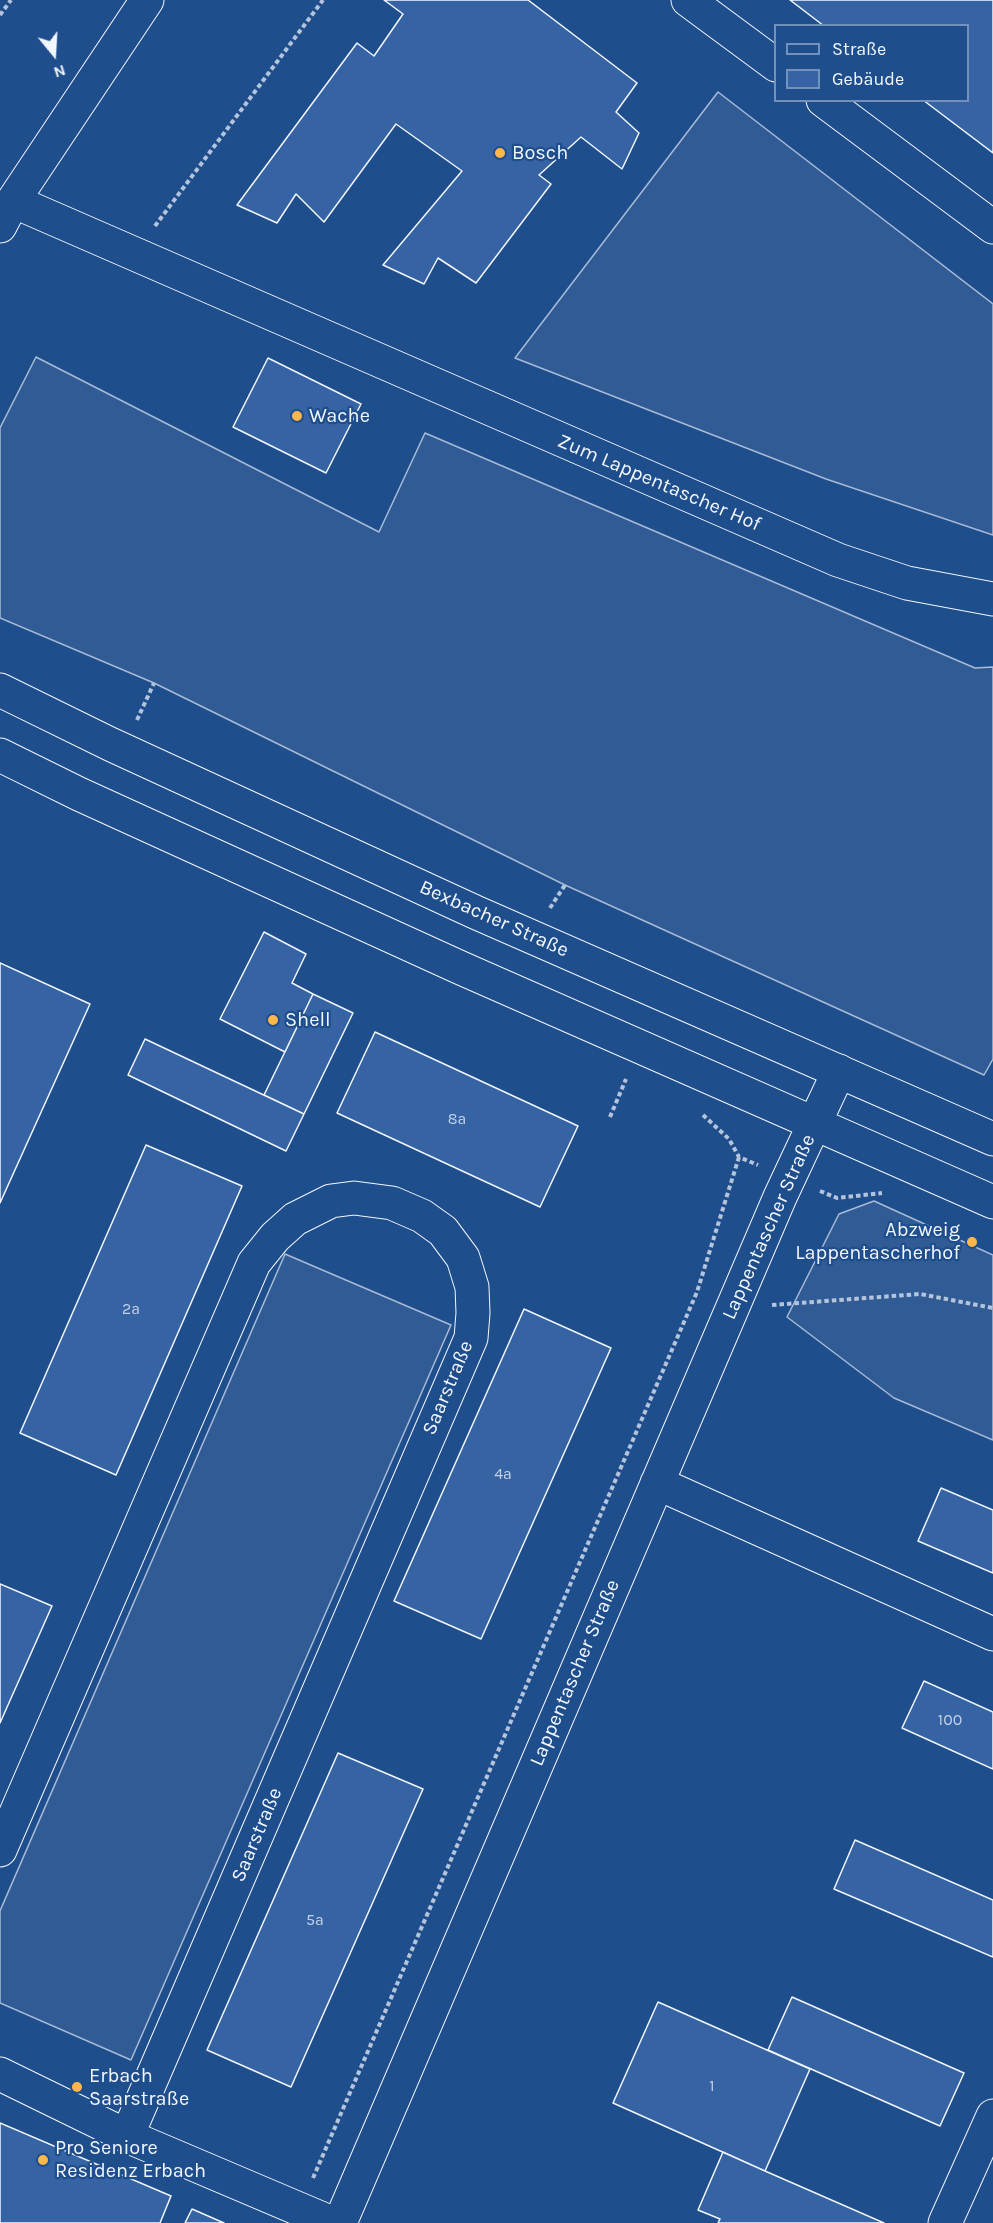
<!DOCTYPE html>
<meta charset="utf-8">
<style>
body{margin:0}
#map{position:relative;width:993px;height:2223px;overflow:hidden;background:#1f4e8c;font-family:Karla,sans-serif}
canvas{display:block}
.legend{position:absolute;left:774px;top:24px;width:195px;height:78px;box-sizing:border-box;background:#1f4e8c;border:2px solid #7391ba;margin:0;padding:8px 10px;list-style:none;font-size:18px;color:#f2f6ff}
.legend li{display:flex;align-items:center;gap:12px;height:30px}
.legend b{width:30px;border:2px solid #7391ba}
.north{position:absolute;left:24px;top:24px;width:60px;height:60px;-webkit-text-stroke:4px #1f4e8c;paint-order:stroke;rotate:162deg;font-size:16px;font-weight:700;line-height:24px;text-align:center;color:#f2f6ff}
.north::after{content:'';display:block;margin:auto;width:21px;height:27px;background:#f2f6ff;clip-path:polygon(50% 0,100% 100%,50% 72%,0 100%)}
</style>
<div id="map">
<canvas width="993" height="2223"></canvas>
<ul class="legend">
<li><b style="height:8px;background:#1f4e8c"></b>Straße</li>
<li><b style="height:16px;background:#3563a3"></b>Gebäude</li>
</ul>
<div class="north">N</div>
</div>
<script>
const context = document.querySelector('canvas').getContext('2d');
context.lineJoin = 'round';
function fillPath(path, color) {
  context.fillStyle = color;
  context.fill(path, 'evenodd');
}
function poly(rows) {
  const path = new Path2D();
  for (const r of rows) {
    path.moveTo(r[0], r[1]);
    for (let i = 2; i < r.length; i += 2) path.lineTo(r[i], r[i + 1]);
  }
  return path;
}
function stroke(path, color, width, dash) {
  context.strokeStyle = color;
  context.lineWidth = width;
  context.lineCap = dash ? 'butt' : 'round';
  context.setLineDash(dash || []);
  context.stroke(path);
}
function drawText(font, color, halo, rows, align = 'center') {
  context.font = font + ' Karla,sans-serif';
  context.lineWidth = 4.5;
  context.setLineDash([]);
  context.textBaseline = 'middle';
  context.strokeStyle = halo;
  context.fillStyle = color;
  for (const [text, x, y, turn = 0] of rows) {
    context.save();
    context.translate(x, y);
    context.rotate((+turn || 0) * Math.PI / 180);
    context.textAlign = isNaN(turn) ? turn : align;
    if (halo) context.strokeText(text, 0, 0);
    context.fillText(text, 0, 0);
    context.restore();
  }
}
const built = poly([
 [718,92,993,304,993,535,826,479,515,358,718,92],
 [36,357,379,532,425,433,975,668,993,667,993,1059,984,1075,565,885,154,683,0,618,0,428,36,357],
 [874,1201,993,1255,993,1440,894,1398,787,1317,839,1214,874,1201],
 [285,1254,451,1325,131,2060,0,2003,0,1911,285,1254]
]);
const building = poly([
 [384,0,528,0,637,83,616,112,639,133,622,169,581,137,539,175,551,184,476,283,438,258,424,284,383,265,462,171,396,124,324,222,296,194,277,223,237,205,357,43,374,56,403,14,384,0],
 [790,0,993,0,993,153,923,100,968,100,968,26,824,26,790,0],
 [268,358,361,404,326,473,233,427,268,358],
 [264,932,306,954,292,983,313,994,285,1052,220,1019,264,932],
 [0,963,90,1004,0,1203,0,963],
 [313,994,353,1013,304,1114,264,1095,313,994],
 [375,1032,578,1126,540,1207,337,1113,375,1032],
 [145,1039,304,1114,286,1151,128,1075,145,1039],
 [146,1145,242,1186,116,1475,20,1433,146,1145],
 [524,1309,611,1348,481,1639,394,1601,524,1309],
 [941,1488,993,1510,993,1573,918,1541,941,1488],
 [0,1584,52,1606,0,1723,0,1584],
 [924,1681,993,1712,993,1769,902,1728,924,1681],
 [338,1753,423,1789,291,2087,207,2050,338,1753],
 [855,1840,993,1900,993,1957,834,1889,855,1840],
 [792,1997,964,2073,940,2126,768,2050,792,1997],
 [658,2002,810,2069,765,2171,613,2103,658,2002],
 [0,2123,171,2196,160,2223,0,2223,0,2123],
 [723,2152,765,2171,884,2223,718,2223,720,2219,698,2210,723,2152],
 [192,2209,224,2223,185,2223,192,2209]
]);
const path = poly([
 [0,15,11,0],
 [155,226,323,0],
 [137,720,154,683],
 [550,908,565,885],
 [703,1115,729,1139,739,1157,758,1165],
 [610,1117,626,1079],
 [820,1191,837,1198,882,1193],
 [772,1305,920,1294,993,1308],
 [313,2178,697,1292,739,1157]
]);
const minor = poly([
 [688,0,776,65],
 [823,100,993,227],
 [13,201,147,0],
 [0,226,13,201,838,560,907,583,993,599],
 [657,1483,993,1634],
 [0,1850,254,1263,275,1237,295,1219,331,1201,354,1198,392,1203,422,1216,443,1231,463,1258,472,1287,473,1313,471,1338,127,2136],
 [0,2074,127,2136,332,2223],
 [340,2223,780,1197,839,1071],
 [945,2223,993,2116]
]);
const major = poly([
 [0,690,110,744,475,912,993,1139],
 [0,755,79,794,461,968,993,1202]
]);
const markers = [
 [500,153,6,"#ffb74d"],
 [297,416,6,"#ffb74d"],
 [273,1020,6,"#ffb74d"],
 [972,1242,6,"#ffb74d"],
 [77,2087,6,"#ffb74d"],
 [43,2160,6,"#ffb74d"]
];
const numberNames = [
 ["8a",457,1119],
 ["2a",131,1309],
 ["4a",503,1474],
 ["100",950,1720],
 ["5a",315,1920],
 ["1",712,2086]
];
const poiNames = [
 ["Bosch",512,153],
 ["Wache",309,416],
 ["Shell",285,1020],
 ["Abzweig",960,1230,"right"],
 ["Lappentascherhof",960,1253,"right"],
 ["Erbach",89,2076],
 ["Saarstraße",89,2099],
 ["Pro Seniore",55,2148],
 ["Residenz Erbach",55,2171]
];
const streetNames = [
 ["Zum Lappentascher Hof",659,483,23],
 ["Bexbacher Straße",494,919,24],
 ["Lappentascher Straße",769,1227,-66],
 ["Saarstraße",448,1388,-67],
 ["Lappentascher Straße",575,1673,-67],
 ["Saarstraße",257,1835,-67]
];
fillPath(built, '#305b95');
stroke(built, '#a8bbd7', 1.5);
fillPath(building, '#3563a3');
stroke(building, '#f2f6ff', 1.5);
stroke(minor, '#f2f6ff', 35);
stroke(major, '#f2f6ff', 35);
stroke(path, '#b3c4dc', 4, [4.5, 3]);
stroke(minor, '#1f4e8c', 33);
stroke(major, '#1f4e8c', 33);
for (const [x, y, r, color] of markers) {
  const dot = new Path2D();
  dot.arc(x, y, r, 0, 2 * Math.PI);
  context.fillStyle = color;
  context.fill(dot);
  stroke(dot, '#1f4e8c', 2);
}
drawText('16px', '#c3d1e8', null, numberNames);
drawText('20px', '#f2f6ff', '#1f4e8c', poiNames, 'left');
drawText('20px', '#f2f6ff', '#1f4e8c', streetNames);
</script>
